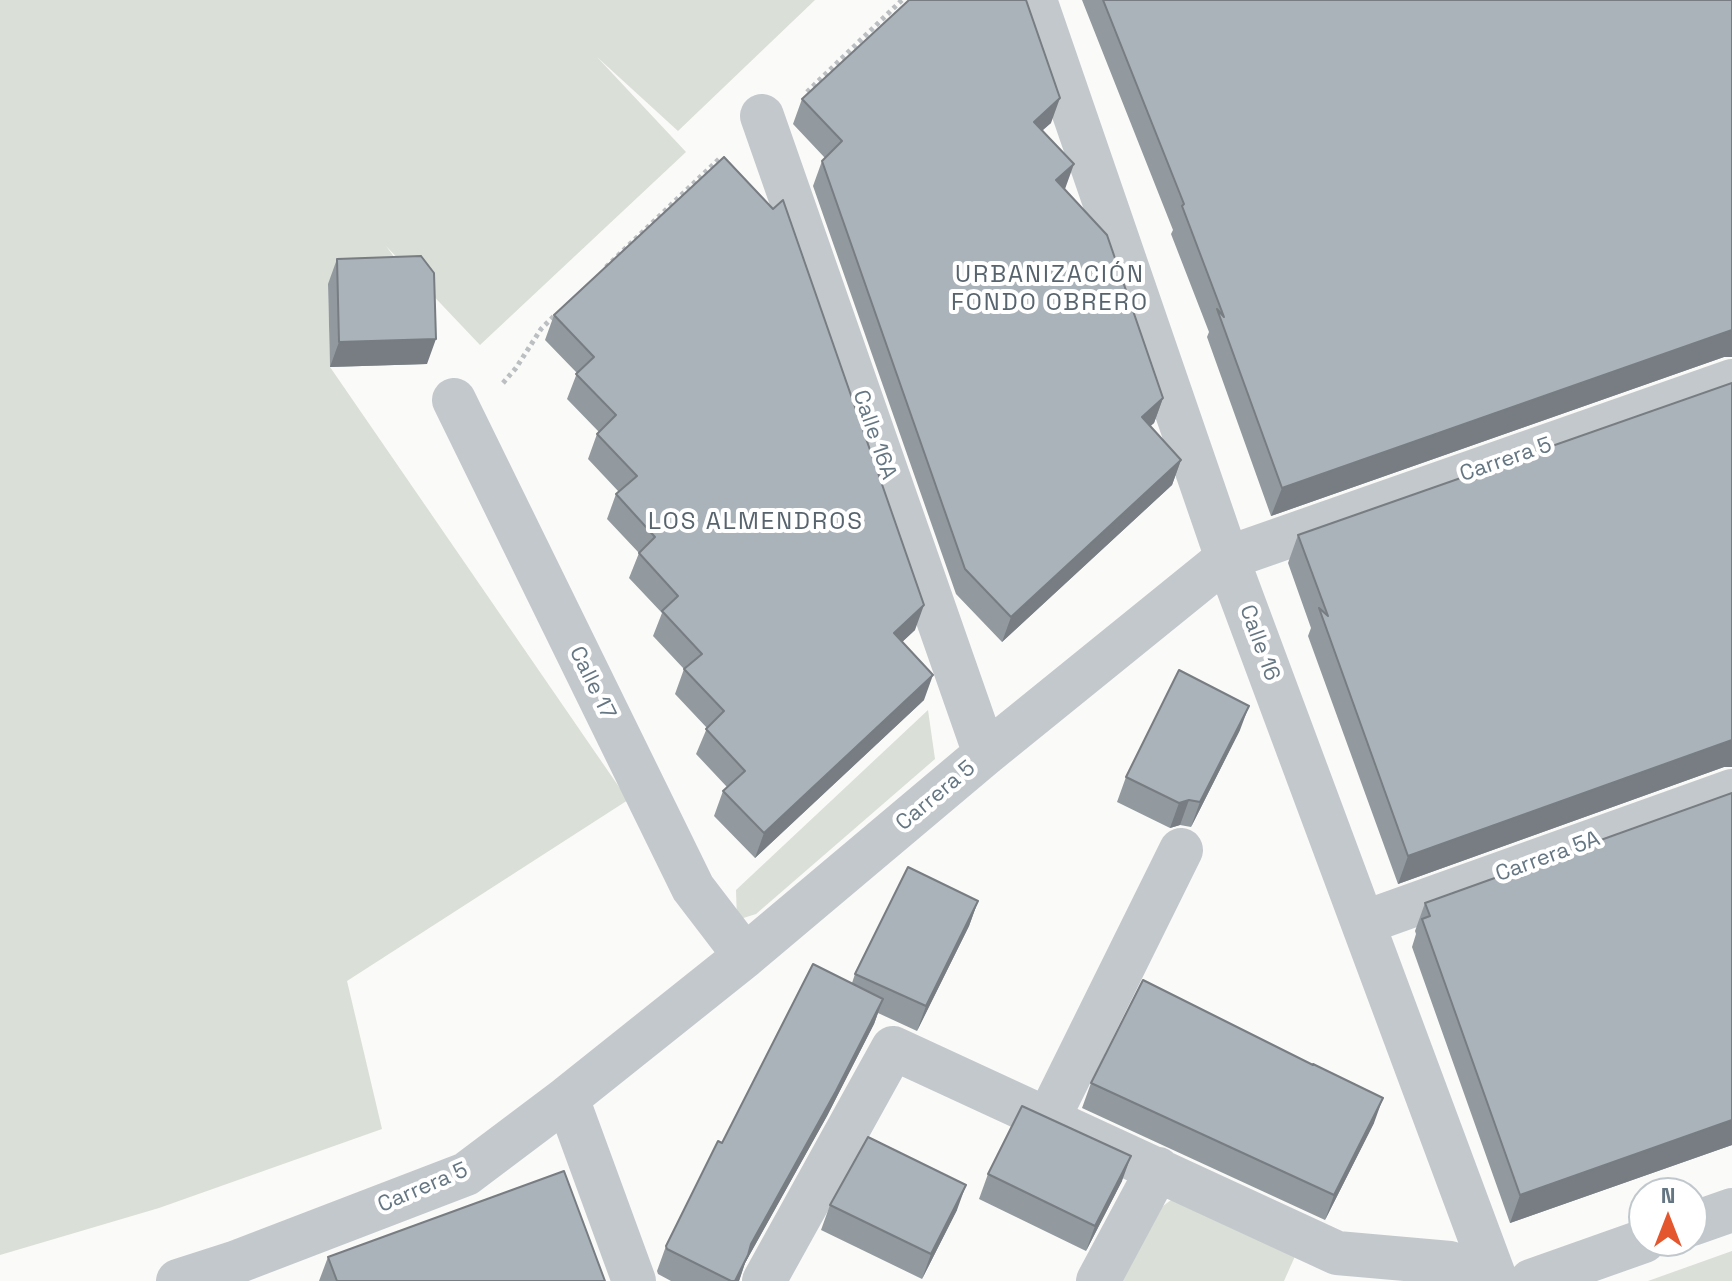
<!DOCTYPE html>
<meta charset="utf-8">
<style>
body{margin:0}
#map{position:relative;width:1732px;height:1281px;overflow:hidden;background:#fafaf8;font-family:"Space Grotesk",sans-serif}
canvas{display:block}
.north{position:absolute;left:1628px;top:1177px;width:80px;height:80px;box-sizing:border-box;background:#fff;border:2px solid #c1c8cd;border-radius:50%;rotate:0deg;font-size:22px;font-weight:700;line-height:32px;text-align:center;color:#657683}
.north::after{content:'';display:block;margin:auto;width:28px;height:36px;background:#e4572e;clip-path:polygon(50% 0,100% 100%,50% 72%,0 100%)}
</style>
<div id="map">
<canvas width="1732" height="1281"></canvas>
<div class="north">N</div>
</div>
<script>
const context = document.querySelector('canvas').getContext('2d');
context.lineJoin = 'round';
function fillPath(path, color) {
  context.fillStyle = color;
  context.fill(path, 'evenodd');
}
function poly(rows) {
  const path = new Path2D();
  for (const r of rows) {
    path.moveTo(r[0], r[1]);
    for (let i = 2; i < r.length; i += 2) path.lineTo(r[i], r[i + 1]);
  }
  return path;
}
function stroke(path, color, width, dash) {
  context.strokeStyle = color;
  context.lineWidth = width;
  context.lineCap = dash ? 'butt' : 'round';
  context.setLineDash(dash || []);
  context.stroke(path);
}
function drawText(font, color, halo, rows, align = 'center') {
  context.font = font + ' "Space Grotesk",sans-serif';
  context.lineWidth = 8;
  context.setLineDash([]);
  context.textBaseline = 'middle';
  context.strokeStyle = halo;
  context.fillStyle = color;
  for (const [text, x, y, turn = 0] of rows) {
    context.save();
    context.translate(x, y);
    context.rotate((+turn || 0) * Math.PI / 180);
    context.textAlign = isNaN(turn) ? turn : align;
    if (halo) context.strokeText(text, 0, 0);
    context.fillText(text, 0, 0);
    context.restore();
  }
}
const green = poly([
 [0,0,815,0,678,131,597,57,686,152,480,345,386,246,412,281,328,284,330,367,628,800,347,981,382,1129,159,1208,0,1255],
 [928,710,935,759,756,914,737,920,736,890],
 [1175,1197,1296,1254,1284,1281,1119,1281,1159,1209],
 [1732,1251,1732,1281,1648,1281]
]);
const path = poly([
 [807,92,902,0],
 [606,267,720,158],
 [503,383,516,368,541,329,555,315]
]);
const minor = poly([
 [1035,0,1227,558,1496,1281],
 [762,116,985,754],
 [454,400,693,888,745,956],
 [1363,923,1732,791],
 [567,1098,634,1281],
 [1048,1119,1181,850],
 [1692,1224,1732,1210],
 [178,1281,234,1263,466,1174,567,1098,745,956,985,754,1227,558,1732,381],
 [764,1281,893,1048,1337,1253,1450,1263,1482,1281],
 [1098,1281,1158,1169],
 [1531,1281,1644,1241]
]);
const wall = poly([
 [1082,0,1732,0,1724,357,1271,516,1207,337,1209,332,1171,234,1173,230],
 [802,99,1051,123,1042,130,1064,189,1163,398,1154,423,1150,426,1181,460,1172,485,1002,642,956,594,813,186,822,161,825,158,793,124],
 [337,259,427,364,330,367,328,284],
 [554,315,915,630,902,642,924,700,755,858,714,816,723,791,727,787,696,754,707,728,675,694,684,669,653,636,662,613,629,578,639,553,607,519,616,494,619,492,588,459,597,434,599,432,567,399,577,373,545,340],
 [1732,383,1732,767,1724,767,1398,884,1308,636,1311,628,1288,563,1298,535],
 [1240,730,1191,827,1180,825,1170,828,1117,802,1126,777],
 [1732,793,1732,1145,1510,1223,1412,947,1416,934,1415,931,1425,903],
 [978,901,969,926,917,1031,878,1013,874,1024,827,1116,745,1263,739,1281,671,1281,658,1274,657,1271,666,1246,722,1143,852,983,855,974],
 [1091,1083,1374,1123,1325,1220,1082,1108],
 [988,1174,1122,1181,1086,1251,979,1199],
 [830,1205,957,1210,922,1279,821,1230],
 [328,1257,605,1281,319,1281]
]);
const shadedWall = poly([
 [1060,98,1051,123,1025,146,1034,122],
 [1074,164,1065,189,1047,205,1056,180],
 [1732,330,1732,357,1724,357,1271,516,1282,488],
 [436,339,427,364,330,367,339,342],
 [1163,398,1154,423,1133,442,1142,417],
 [1181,460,1172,485,1002,642,1011,617],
 [924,605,915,630,885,658,894,633],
 [933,675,924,700,755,858,764,833],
 [1249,706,1240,730,1191,827,1200,802],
 [1732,740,1732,767,1724,767,1398,884,1408,856],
 [1189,800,1180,825,1170,828,1179,803],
 [978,901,969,926,917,1031,926,1006],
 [883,999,874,1024,827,1116,745,1263,739,1281,735,1281,751,1244],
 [1383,1098,1374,1123,1325,1220,1334,1195],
 [1732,1120,1732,1145,1510,1223,1520,1195],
 [1131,1156,1122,1181,1086,1251,1095,1226],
 [966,1185,957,1210,922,1279,931,1254]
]);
const building = poly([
 [909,0,1026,0,1060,98,1034,122,1074,164,1056,180,1107,235,1163,398,1142,417,1181,460,1011,617,965,569,822,161,842,141,802,99,909,0],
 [1103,0,1732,0,1732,330,1282,488,1217,309,1224,317,1182,206,1184,204,1103,0],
 [724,157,773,209,783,200,924,605,894,633,933,675,764,833,723,791,745,771,706,729,724,711,684,669,702,654,662,611,678,596,639,553,655,537,616,494,637,476,597,434,616,415,576,374,594,357,554,315,724,157],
 [421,256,434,273,436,339,339,342,337,259,421,256],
 [1732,383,1732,740,1408,856,1319,608,1328,616,1298,535,1732,383],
 [1179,670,1249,706,1200,802,1189,800,1179,803,1126,777,1179,670],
 [1732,793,1732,1120,1520,1195,1422,919,1430,916,1425,903,1732,793],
 [908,867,978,901,926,1006,855,974,908,867],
 [813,964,883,999,836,1091,751,1244,748,1255,735,1281,731,1281,667,1249,666,1246,718,1141,722,1143,813,964],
 [1143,980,1313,1065,1313,1064,1383,1098,1334,1195,1091,1083,1143,980],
 [1022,1106,1131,1156,1095,1226,988,1174,1022,1106],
 [868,1137,966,1185,931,1254,830,1205,868,1137],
 [564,1171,605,1281,337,1281,328,1257,564,1171]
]);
const streetNames = [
 ["Calle 16A",874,435,71],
 ["Carrera 5",1506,460,-19],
 ["Calle 16",1259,643,70],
 ["Calle 17",592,683,64],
 ["Carrera 5",936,796,-40],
 ["Carrera 5A",1548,857,-20],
 ["Carrera 5",423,1188,-23]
];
const neighbourhoodNames = [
 ["URBANIZACIÓN",1050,275],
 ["FONDO OBRERO",1050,303],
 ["LOS ALMENDROS",756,522]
];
fillPath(green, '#dadfd7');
stroke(path, '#bbbfc2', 5, [4, 4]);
stroke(minor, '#c3c8cc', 44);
fillPath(wall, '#929a9f');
fillPath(shadedWall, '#777d82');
fillPath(building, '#aab3b9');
stroke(building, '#777d82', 2);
drawText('22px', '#657683', '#fff', streetNames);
context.letterSpacing = '2px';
drawText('24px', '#57646e', '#fff', neighbourhoodNames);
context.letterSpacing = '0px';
</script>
